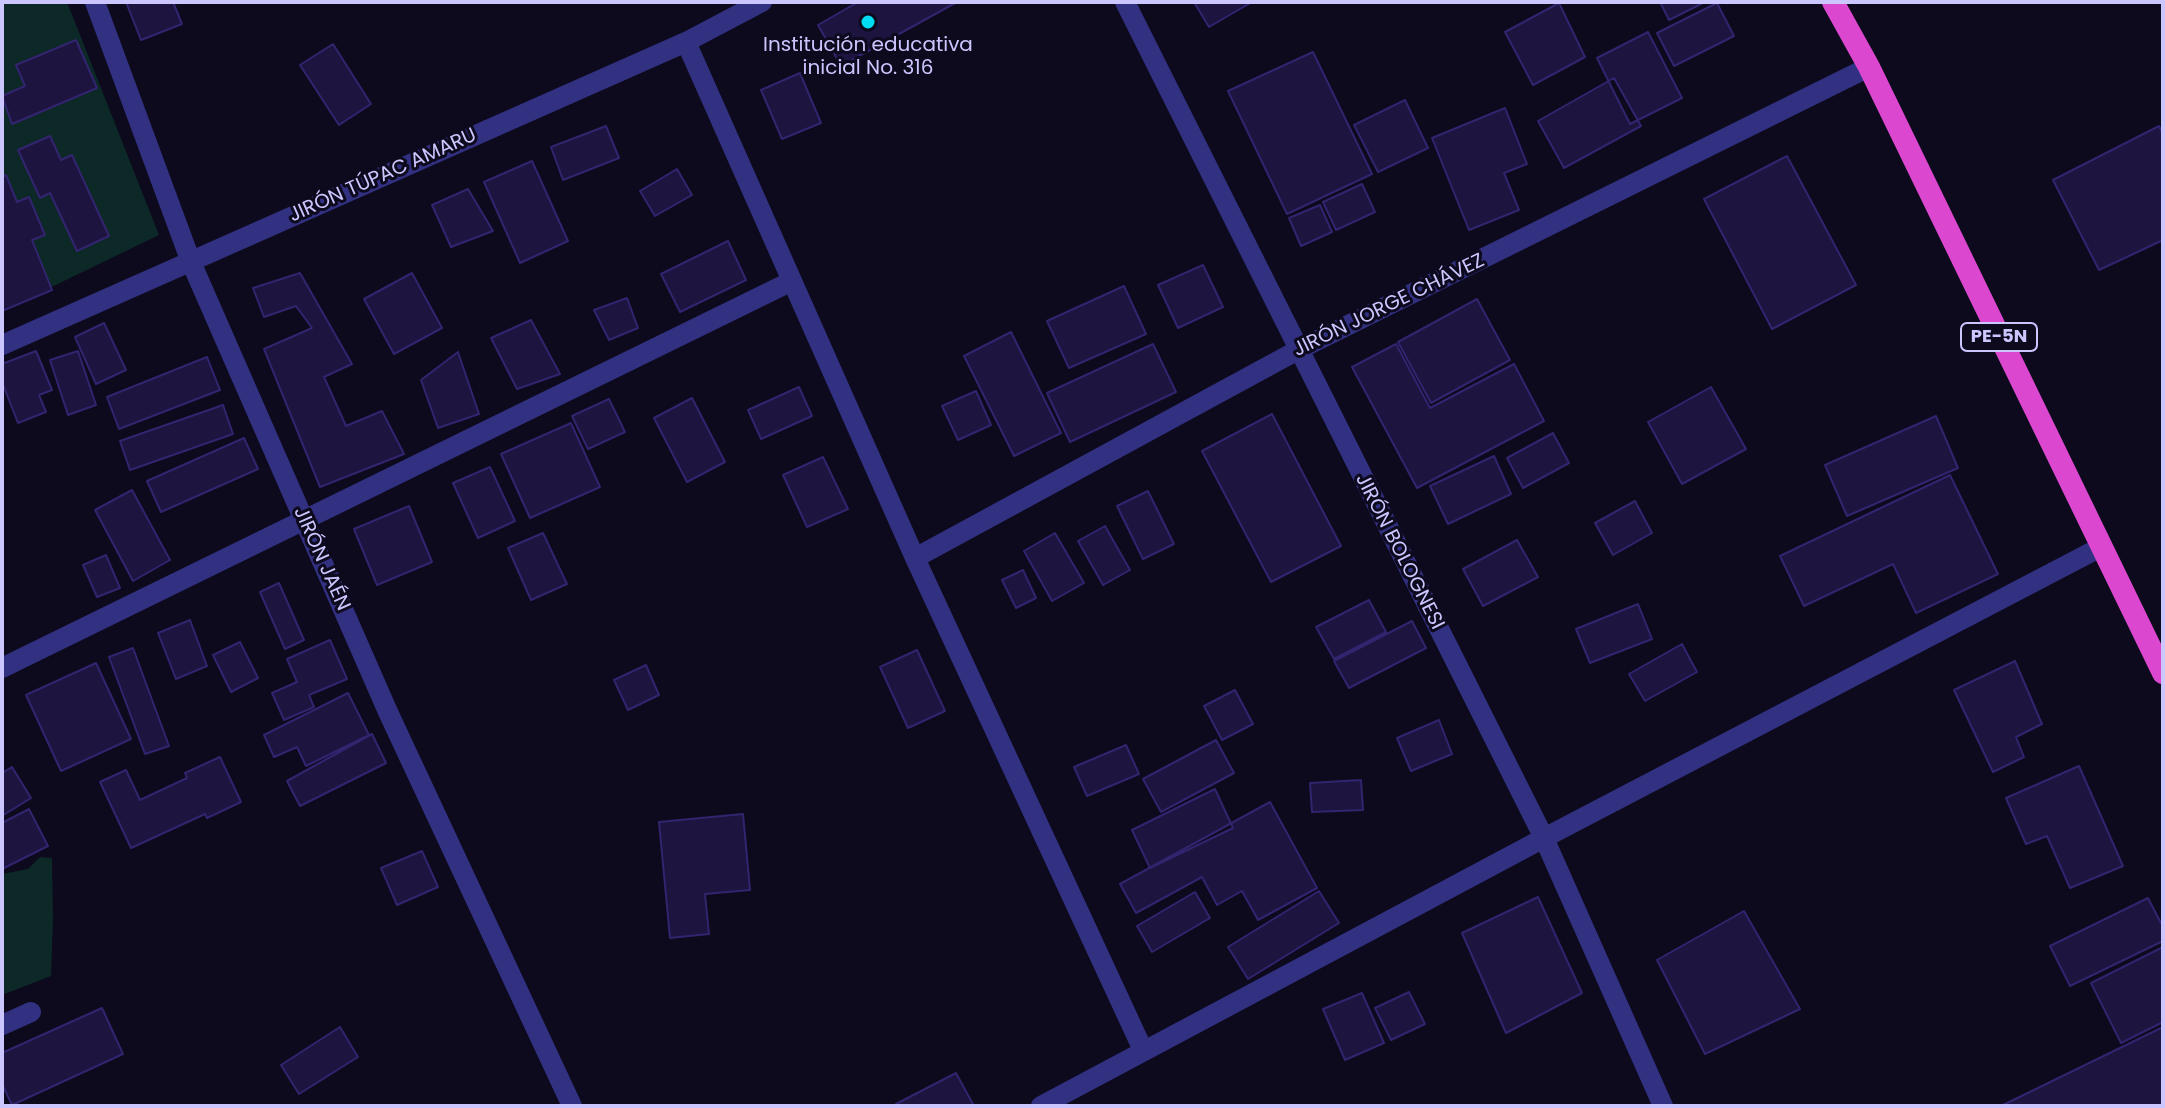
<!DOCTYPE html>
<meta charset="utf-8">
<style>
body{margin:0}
#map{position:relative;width:2165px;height:1108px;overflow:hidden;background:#0d0a1e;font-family:Poppins,sans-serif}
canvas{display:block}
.frame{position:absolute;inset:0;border:4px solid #ccc6ff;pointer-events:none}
</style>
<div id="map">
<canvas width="2165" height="1108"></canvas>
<div class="frame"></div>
</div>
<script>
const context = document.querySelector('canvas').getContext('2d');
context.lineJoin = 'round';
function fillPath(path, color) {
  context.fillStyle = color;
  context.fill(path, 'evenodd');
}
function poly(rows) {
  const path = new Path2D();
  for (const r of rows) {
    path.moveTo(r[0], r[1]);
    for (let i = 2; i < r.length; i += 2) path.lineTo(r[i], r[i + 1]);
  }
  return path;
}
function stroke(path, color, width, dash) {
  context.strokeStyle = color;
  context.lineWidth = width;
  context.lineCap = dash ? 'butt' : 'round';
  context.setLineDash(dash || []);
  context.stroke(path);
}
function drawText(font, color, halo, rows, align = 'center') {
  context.font = font + ' Poppins,sans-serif';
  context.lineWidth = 6;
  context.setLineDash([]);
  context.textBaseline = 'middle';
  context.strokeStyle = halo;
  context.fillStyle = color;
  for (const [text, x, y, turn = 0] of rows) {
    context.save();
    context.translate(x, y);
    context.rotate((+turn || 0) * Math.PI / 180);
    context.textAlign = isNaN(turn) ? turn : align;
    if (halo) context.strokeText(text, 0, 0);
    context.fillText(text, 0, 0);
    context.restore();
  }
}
const green = poly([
 [2,2,67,2,159,235,2,311],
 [40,857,52,858,53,920,51,976,2,995,2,874,28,869]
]);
const building = poly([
 [126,2,173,2,182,24,141,40,126,2],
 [858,2,957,2,841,66,818,25,858,2],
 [1194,2,1252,2,1209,27,1194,2],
 [1660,2,1705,2,1669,20,1660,2],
 [1559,3,1585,57,1533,85,1505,32,1559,3],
 [1717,3,1734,36,1674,66,1657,33,1717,3],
 [1648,32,1682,98,1630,124,1597,58,1648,32],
 [76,40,97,88,12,124,2,96,25,86,16,65,76,40],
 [333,44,371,104,339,125,300,65,333,44],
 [1313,52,1372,174,1287,214,1228,91,1313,52],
 [800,73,821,123,782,139,761,90,800,73],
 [1614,78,1641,126,1564,168,1538,121,1614,78],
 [1405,100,1428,148,1378,172,1354,125,1405,100],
 [1505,108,1527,164,1504,173,1519,210,1469,230,1432,138,1505,108],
 [606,126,619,158,563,180,551,147,606,126],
 [2159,126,2163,134,2163,240,2099,270,2053,180,2159,126],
 [50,136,61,160,72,155,109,236,77,251,50,193,40,198,18,150,50,136],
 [1787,156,1856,285,1772,329,1704,199,1787,156],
 [532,161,568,241,520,263,484,182,532,161],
 [677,169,692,195,655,216,640,191,677,169],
 [6,175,17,202,29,197,45,235,32,240,52,290,2,311,2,177,6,175],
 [1362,184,1375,212,1336,230,1323,202,1362,184],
 [468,189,493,231,451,247,432,205,468,189],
 [1320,205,1332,232,1301,246,1289,218,1320,205],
 [728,241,746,280,680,312,661,274,728,241],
 [1203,265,1223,307,1178,328,1158,285,1203,265],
 [300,273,352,364,324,377,346,426,382,411,404,454,320,487,264,349,312,328,296,306,264,317,253,288,300,273],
 [412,273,442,328,394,354,364,299,412,273],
 [1124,286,1146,334,1069,368,1047,321,1124,286],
 [627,298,638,328,609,340,594,310,627,298],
 [1477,299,1510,360,1431,403,1398,342,1477,299],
 [531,320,560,374,517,389,491,338,531,320],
 [104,323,126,370,96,384,75,337,104,323],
 [1011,332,1061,433,1014,456,964,356,1011,332],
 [1153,344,1176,392,1070,442,1047,393,1153,344],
 [1396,344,1430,408,1514,364,1544,421,1417,488,1352,367,1396,344],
 [36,351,52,390,39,395,46,412,18,423,2,382,2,364,36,351],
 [78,351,96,405,68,415,50,360,78,351],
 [458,352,479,414,438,428,421,380,458,352],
 [207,357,220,390,119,429,107,397,207,357],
 [799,387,812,416,761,439,748,410,799,387],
 [1711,387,1746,449,1682,484,1648,422,1711,387],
 [976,391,991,425,958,440,942,406,976,391],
 [692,398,725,462,687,482,654,418,692,398],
 [609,399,625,432,588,449,572,416,609,399],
 [223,405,233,434,130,470,120,441,223,405],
 [1272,414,1341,546,1271,582,1202,451,1272,414],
 [1936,416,1958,468,1847,516,1825,465,1936,416],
 [571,423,600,487,530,518,501,454,571,423],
 [1553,433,1569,463,1523,488,1507,458,1553,433],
 [244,438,258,469,161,512,147,481,244,438],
 [1494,456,1511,494,1448,524,1430,486,1494,456],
 [823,457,848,509,807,527,783,475,823,457],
 [490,467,515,521,478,538,453,483,490,467],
 [1950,475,1998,574,1916,613,1893,564,1804,606,1780,556,1950,475],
 [132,490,170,560,133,581,95,510,132,490],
 [1148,491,1174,544,1143,559,1117,506,1148,491],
 [1635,501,1652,533,1613,555,1595,523,1635,501],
 [409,506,432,562,377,585,354,529,409,506],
 [1105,526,1130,570,1103,585,1078,541,1105,526],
 [543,533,567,584,531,600,508,548,543,533],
 [1055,533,1084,583,1052,601,1024,551,1055,533],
 [1517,540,1538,577,1483,606,1463,569,1517,540],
 [106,555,120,588,97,597,83,565,106,555],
 [1023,570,1036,598,1016,608,1002,580,1023,570],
 [279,583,304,640,285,649,260,592,279,583],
 [1369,600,1386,632,1334,659,1316,627,1369,600],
 [1638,604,1652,639,1590,663,1576,629,1638,604],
 [190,620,207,666,176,679,158,633,190,620],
 [1412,621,1426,648,1349,688,1334,661,1412,621],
 [330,640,347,679,309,695,314,707,284,720,272,693,297,682,287,659,330,640],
 [240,642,258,678,231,692,213,655,240,642],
 [1682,644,1697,672,1645,701,1629,674,1682,644],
 [133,648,169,746,145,754,109,657,133,648],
 [917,650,945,711,908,728,880,667,917,650],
 [2015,661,2042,724,2016,737,2024,757,1993,772,1954,690,2015,661],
 [96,663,131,739,61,771,26,695,96,663],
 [646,665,659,695,628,710,614,680,646,665],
 [1235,690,1253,724,1222,740,1204,706,1235,690],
 [348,693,369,735,306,766,297,747,274,757,264,735,348,693],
 [1439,720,1452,754,1411,771,1397,738,1439,720],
 [372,734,386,763,300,806,287,781,372,734],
 [1216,740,1234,773,1161,812,1143,779,1216,740],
 [1126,745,1139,774,1087,796,1074,767,1126,745],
 [220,757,241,802,207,818,205,814,131,848,100,782,126,770,140,800,187,778,185,773,220,757],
 [2079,766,2123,866,2070,888,2047,836,2026,844,2006,798,2079,766],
 [12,767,31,798,2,816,2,773,12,767],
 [1361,780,1363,810,1312,812,1310,783,1361,780],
 [1215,789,1233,828,1150,868,1132,830,1215,789],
 [1270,802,1317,888,1258,920,1242,891,1217,905,1202,877,1136,913,1120,884,1270,802],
 [29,809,48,846,2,869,2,823,29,809],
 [743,814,750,890,705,894,709,934,670,938,659,822,743,814],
 [422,851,438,887,397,905,381,868,422,851],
 [1319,891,1339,923,1248,979,1228,947,1319,891],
 [1195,892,1210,918,1152,952,1137,926,1195,892],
 [1538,897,1582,993,1506,1033,1462,933,1538,897],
 [2148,898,2163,927,2163,941,2070,986,2050,946,2148,898],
 [1744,911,1800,1009,1705,1054,1657,960,1744,911],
 [2163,947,2163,1022,2121,1043,2091,983,2163,947],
 [1409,992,1425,1024,1391,1040,1375,1008,1409,992],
 [1362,993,1384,1043,1345,1060,1323,1009,1362,993],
 [102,1008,123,1054,12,1105,2,1084,2,1053,102,1008],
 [340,1027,358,1057,299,1094,281,1065,340,1027],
 [2163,1027,2163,1106,2001,1106,2163,1027],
 [956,1073,974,1106,897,1106,896,1104,956,1073]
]);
const minor = poly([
 [95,2,191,262,388,712,572,1106],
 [1125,2,1544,838,1663,1106],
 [686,42,915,558,1143,1050],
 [2,345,686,42,762,2],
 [915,558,1298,350,1869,67],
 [2,668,792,281],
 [2,1025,31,1012],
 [1041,1106,1544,838,2101,547]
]);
const trunk = poly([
 [1833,2,1869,67,2163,673]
]);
const markers = [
 [868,22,8,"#00dcf1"]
];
const shields = [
 [1999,337,76]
];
const shieldNames = [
 ["PE-5N",1999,337]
];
const poiNames = [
 ["Institución educativa",868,46],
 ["inicial No. 316",868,69]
];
const streetNames = [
 ["JIRÓN TÚPAC AMARU",383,176,-24],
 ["JIRÓN JORGE CHÁVEZ",1389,306,-26],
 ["JIRÓN BOLOGNESI",1399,552,63],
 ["JIRÓN JAÉN",321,559,66]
];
fillPath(green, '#0c2827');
fillPath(building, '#1d1440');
stroke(building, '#32246e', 2);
stroke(minor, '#323081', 20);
stroke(trunk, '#dc47cf', 22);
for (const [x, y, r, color] of markers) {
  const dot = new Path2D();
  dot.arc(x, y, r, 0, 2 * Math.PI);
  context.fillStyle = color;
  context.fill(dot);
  stroke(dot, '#0d0a1e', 3);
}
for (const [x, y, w] of shields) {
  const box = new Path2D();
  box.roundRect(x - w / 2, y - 14, w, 28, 6);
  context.fillStyle = '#0d0a1e';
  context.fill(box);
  stroke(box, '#ccc6ff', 2);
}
drawText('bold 18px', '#ccc6ff', null, shieldNames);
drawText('20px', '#ccc6ff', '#0d0a1e', poiNames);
drawText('20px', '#ccc6ff', '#0d0a1e', streetNames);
</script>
